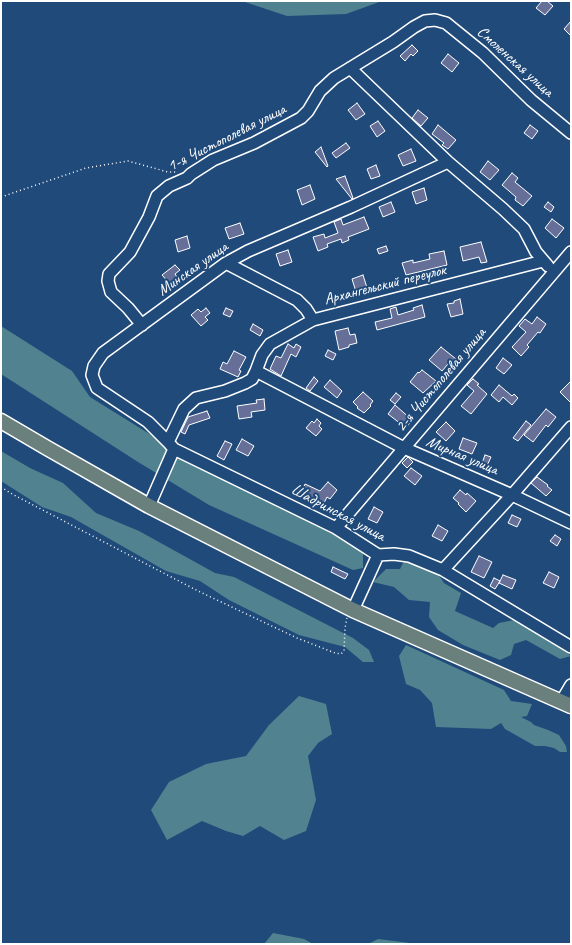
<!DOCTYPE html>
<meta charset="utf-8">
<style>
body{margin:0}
#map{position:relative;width:572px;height:945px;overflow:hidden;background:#1f4a7a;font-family:Caveat,sans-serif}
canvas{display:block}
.frame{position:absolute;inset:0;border:2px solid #fff;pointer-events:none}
</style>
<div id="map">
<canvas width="572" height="945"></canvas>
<div class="frame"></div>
</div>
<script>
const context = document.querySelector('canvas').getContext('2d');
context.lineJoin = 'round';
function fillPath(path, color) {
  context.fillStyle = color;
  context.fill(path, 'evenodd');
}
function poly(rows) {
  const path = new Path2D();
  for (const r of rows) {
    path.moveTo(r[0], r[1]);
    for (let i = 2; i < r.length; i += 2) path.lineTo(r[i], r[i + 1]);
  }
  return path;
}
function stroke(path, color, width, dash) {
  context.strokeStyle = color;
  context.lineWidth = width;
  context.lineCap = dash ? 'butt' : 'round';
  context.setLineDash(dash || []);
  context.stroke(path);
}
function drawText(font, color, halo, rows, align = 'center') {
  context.font = font + ' Caveat,sans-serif';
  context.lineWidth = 4;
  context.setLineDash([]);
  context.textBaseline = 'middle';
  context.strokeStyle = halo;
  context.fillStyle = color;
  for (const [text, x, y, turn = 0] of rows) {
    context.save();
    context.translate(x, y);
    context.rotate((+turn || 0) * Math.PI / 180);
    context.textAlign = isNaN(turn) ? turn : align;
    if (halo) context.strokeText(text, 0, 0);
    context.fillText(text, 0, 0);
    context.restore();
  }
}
const green = poly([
 [242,1,382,1,346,14,287,16],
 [1,326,72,371,90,397,148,433,179,457,327,530,363,553,363,568,353,570,209,505,138,462,1,374],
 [1,451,30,468,63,483,96,513,139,531,215,573,234,577,353,638,369,650,374,662,363,662,345,647,299,635,229,600,200,581,166,571,71,517,42,507,1,481],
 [404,561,438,574,444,583,461,593,455,611,493,628,499,623,514,620,559,646,571,656,560,659,526,640,514,644,511,655,500,660,463,645,438,630,429,617,430,602,409,600,394,587,373,582,386,569,400,569],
 [406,645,504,690,511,701,532,704,527,716,521,717,531,722,534,725,548,730,559,735,566,746,567,752,560,752,554,748,545,746,535,746,505,729,501,723,491,729,436,727,432,703,420,690,406,684,399,656],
 [299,696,326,704,332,734,318,743,308,756,316,800,306,831,284,840,260,826,243,836,226,831,202,821,167,840,151,810,169,782,206,764,246,756,269,725],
 [273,933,304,939,313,944,264,944],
 [378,939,418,944,368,944]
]);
const building = poly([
 [542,1,547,1,553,6,545,15,536,8,542,1],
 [571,21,571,36,564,29,571,21],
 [412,45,418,51,413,56,411,54,405,61,400,56,412,45],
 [448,54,459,63,452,72,441,63,448,54],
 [357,103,365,114,356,120,348,110,357,103],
 [418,110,428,118,421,126,412,118,418,110],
 [378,121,385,131,377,137,370,126,378,121],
 [438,125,456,140,448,149,442,145,444,143,432,134,438,125],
 [530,125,538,131,532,139,524,133,530,125],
 [346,143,350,148,336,158,332,153,346,143],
 [321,147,328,166,327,167,315,152,321,147],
 [411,149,416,161,403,166,398,155,411,149],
 [488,161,499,170,490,180,480,172,488,161],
 [376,165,380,176,371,179,367,169,376,165],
 [512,173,518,178,515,182,532,196,523,206,515,200,516,197,502,185,512,173],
 [345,176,353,198,352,199,336,179,345,176],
 [310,185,315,199,302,205,297,190,310,185],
 [424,188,427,200,416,204,412,192,424,188],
 [391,202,395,212,383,217,379,207,391,202],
 [548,202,554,207,551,212,544,207,548,202],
 [364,217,369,229,348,237,349,240,342,243,341,239,327,244,328,247,318,251,313,237,324,234,325,238,338,233,334,222,341,219,343,225,364,217],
 [552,219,564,228,556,238,545,228,552,219],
 [240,223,244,234,229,239,225,228,240,223],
 [187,236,190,248,178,252,175,240,187,236],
 [481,242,487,262,481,263,479,257,463,261,460,247,481,242],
 [386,246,388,251,379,254,377,249,386,246],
 [288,250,292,262,280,266,276,254,288,250],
 [444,251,447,265,406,275,402,263,413,260,413,263,430,259,429,254,444,251],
 [175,265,180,270,175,274,177,277,169,283,162,275,175,265],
 [363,275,368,291,357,295,352,279,363,275],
 [460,299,463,314,451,317,447,304,454,303,454,301,460,299],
 [422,305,425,317,377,330,375,322,392,318,390,309,396,307,398,315,414,310,413,308,422,305],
 [206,308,210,313,205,317,208,320,201,326,191,315,198,309,201,312,206,308],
 [226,308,233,311,230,317,223,314,226,308],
 [537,317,546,324,540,333,538,332,527,345,529,347,521,356,512,347,526,332,519,326,525,319,532,324,537,317],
 [253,324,263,330,260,336,250,330,253,324],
 [348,328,350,335,355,334,357,343,349,345,349,347,339,350,335,331,348,328],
 [288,344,294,348,296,344,301,347,296,357,291,354,281,376,270,369,276,356,281,358,288,344],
 [441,347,456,359,450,365,448,364,442,371,429,360,441,347],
 [328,350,336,354,333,360,325,356,328,350],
 [234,351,246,357,239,370,241,371,238,377,220,369,223,362,227,364,234,351],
 [503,358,512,365,504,374,496,368,503,358],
 [422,370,436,381,423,393,410,382,418,372,419,373,422,370],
 [314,377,318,381,310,391,306,388,314,377],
 [473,379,479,384,477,385,487,394,471,414,461,406,474,391,467,385,473,379],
 [330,380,342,391,337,398,324,387,330,380],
 [571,381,571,403,560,392,571,381],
 [499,385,512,396,514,394,518,398,512,405,503,397,499,402,491,395,499,385],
 [363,392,373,401,370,405,371,406,364,413,357,408,358,407,353,402,363,392],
 [396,393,401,397,395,404,390,400,396,393],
 [264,399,265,410,251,412,252,417,239,419,237,406,257,403,256,400,264,399],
 [395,405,412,420,406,428,388,414,395,405],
 [546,409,556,417,548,427,546,425,533,442,524,435,546,409],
 [207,411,210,418,189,425,185,434,181,432,188,417,207,411],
 [317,419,321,423,319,426,322,429,316,436,306,428,312,421,314,423,317,419],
 [526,421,531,425,518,441,513,438,526,421],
 [446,422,455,431,446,441,436,432,446,422],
 [463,438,477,443,472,454,459,449,463,438],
 [242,439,254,446,248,456,236,450,242,439],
 [225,441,232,444,224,460,217,456,225,441],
 [485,455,491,457,486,468,481,466,485,455],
 [408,457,413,462,407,468,402,463,408,457],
 [411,468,422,476,415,485,404,476,411,468],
 [537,477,548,485,547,486,552,490,546,496,531,483,537,477],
 [328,482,337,490,330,499,327,497,322,507,314,503,315,500,301,493,305,484,320,491,328,482],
 [460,490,466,495,467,493,476,501,466,512,458,504,459,503,453,498,460,490],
 [374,507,383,512,377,523,368,519,374,507],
 [512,515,521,519,517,527,508,523,512,515],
 [438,525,448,531,442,541,432,536,438,525],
 [555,535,561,539,557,546,550,541,555,535],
 [479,556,492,562,484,578,471,572,479,556],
 [333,567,348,574,345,579,331,572,333,567],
 [549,572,559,577,554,588,543,583,549,572],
 [503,575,516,580,512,589,499,583,503,575],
 [494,578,500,581,495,589,490,586,494,578]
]);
const path = poly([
 [1,197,86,168,128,161,168,172,176,172],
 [1,487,12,494,198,591,297,638,335,653,341,654,344,651,345,628,347,618]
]);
const minor = poly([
 [350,68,448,162,503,209,524,229,536,252,548,266],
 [226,263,297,300,306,309,313,320],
 [142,325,128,308,111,292,108,281,109,274,130,252,149,217,157,196,169,186,187,178,191,174,213,160,254,143,301,118,308,111,320,91,334,78,393,42,414,27,425,21,435,20,446,23,483,53,531,100,571,133],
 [256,371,404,448,512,495,571,523],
 [168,442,148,422,97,388,92,375,94,366,103,353,226,263,248,251,351,207,448,162],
 [174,449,336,528,378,555,394,554,409,556,443,570,571,647],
 [149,506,174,449,168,442,184,409,196,398,225,391,245,383,252,379,256,371,262,355,270,344,313,320,543,261],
 [336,528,571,252],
 [443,570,512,495,571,427],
 [353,610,378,555],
 [561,702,571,685]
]);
const major = poly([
 [1,421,47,448,149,506,353,610,571,706]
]);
const streetNames = [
 ["Смоленская улица",515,62,42],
 ["1-я Чистополевая улица",227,138,-27],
 ["Минская улица",193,269,-35],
 ["Архангельский переулок",385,285,-14],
 ["2-я Чистополевая улица",441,380,-50],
 ["Мирная улица",462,456,23],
 ["Шадринская улица",338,513,28]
];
fillPath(green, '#50838f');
fillPath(building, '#656f98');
stroke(building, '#fff', 1);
stroke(minor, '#fff', 14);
stroke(major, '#fff', 17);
stroke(path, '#fff', 1.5, [1, 3]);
stroke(minor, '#1f4a7a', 11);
stroke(major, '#6a807d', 14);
drawText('16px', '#fff', '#1f4a7a', streetNames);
</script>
